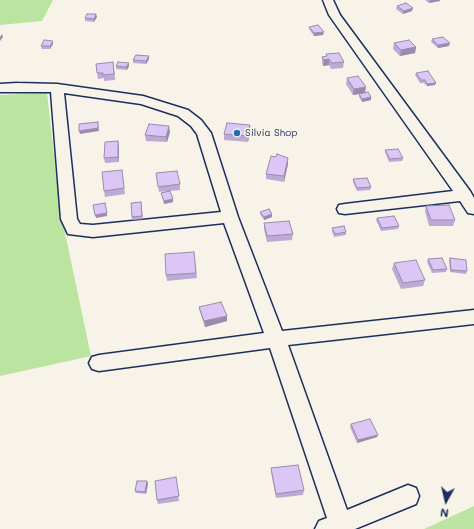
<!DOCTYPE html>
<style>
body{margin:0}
#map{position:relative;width:474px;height:529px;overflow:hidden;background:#f7f3e8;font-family:Mali,sans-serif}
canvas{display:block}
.north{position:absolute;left:426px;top:481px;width:40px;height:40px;-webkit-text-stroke:3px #f7f3e8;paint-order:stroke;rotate:188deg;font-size:11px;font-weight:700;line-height:16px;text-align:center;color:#1b2f5e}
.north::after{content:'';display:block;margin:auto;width:14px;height:18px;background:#1b2f5e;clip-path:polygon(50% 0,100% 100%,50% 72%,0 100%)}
</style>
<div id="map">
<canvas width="474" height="529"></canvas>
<div class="north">N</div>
</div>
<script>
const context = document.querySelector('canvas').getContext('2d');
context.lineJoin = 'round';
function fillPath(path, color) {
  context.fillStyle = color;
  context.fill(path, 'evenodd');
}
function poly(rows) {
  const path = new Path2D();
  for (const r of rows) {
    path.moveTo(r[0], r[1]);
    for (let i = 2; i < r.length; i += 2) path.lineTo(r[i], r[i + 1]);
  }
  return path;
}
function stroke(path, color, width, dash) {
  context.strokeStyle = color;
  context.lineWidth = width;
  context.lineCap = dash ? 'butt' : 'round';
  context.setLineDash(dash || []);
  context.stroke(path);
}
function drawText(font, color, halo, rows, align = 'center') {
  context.font = font + ' Mali,sans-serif';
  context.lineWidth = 3;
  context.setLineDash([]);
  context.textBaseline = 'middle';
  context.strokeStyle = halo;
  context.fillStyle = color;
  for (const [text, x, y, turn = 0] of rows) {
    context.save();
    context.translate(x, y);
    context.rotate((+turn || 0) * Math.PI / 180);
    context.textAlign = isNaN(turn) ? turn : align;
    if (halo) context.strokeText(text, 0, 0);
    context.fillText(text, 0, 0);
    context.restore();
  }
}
const green = poly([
 [0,0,53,0,42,21,0,25],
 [47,93,60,209,91,356,0,376,0,95],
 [474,506,474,529,424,529]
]);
const street = poly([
 [323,0,333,0,340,15,470,191,474,198,474,214,468,213,460,201,345,214,339,213,337,209,339,205,345,204,453,191,329,15,323,0],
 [17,83,57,84,143,96,188,110,201,120,211,133,238,217,282,331,474,310,474,324,288,345,347,510,408,485,416,488,419,496,416,504,355,529,315,529,319,521,327,518,270,348,99,371,92,369,89,363,92,357,99,355,264,333,224,223,93,237,68,234,61,219,51,92,0,92,0,84,17,83],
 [64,93,141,104,178,116,191,126,197,134,221,212,93,225,80,224,77,219,64,93]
]);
const wall = poly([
 [425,0,440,0,440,1,429,3],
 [397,6,412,11,403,14,396,9],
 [97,17,94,22,85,21,85,18],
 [309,27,323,35,314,36,309,29],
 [432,39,449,46,438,48,431,42],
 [394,43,416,47,415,53,400,56,393,49],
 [53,44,50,49,42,49,41,46],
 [326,54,344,62,343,68,331,69,329,65,323,66,322,62,322,57,326,56],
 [149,56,149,59,146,64,133,63,133,60],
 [113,62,115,80,104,81,104,78,98,79,97,73],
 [129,63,129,66,127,70,116,69,116,66],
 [416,73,435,85,427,86,424,83,420,83,415,75],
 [347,78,365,93,371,100,362,102,359,97,359,94,353,95,346,84],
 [250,125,250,131,248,142,224,140,224,134],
 [170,132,167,142,146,141,145,135],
 [119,147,119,162,105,163,104,158],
 [385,150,403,158,402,161,389,162,385,152],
 [288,164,284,182,266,179,266,174],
 [122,170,125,194,105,197,104,191],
 [156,173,180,184,180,190,170,191,173,199,173,202,164,204,161,193,168,191,159,192],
 [353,179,371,187,370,190,357,191,353,182],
 [141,202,143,219,132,220,132,217],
 [426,206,455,220,453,226,429,226,425,211],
 [260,212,272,217,264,220,260,214],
 [377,218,399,226,398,229,381,231,376,220],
 [264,223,293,234,292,240,267,242,264,229],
 [332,228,346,232,346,235,334,237,332,231],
 [194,252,197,278,167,281,166,275],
 [450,258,467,271,466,274,450,272,449,261],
 [428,259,447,269,446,272,432,273,427,262],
 [394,263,425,280,423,286,401,289,392,269],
 [199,307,227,321,205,327,200,312],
 [351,424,377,437,357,443,350,427],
 [271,468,304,490,303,495,276,498,271,472],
 [176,477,179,501,158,504,157,500],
 [147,481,148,484,146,494,136,493,135,491]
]);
const shadedWall = poly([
 [430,0,440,0,440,1,429,3],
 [413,8,412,11,403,14,404,11],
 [96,14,97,17,94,22,94,19],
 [324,32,323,35,314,36,314,33],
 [2,34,3,37,0,41,0,37],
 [53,41,53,44,50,49,50,46],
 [450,43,449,46,438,48,438,45],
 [416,47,415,53,400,56,401,50],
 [149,56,149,59,146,64,146,61],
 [329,59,329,65,323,66,324,60],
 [113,62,114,68,115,80,114,74],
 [129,63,129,66,127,70,126,67],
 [436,83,435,85,427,86,427,84],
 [366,87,365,93,353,95,354,89],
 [371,97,371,100,362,102,362,99],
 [98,122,99,131,80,134,79,131],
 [250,125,250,131,248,142,248,136],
 [169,126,170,132,167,142,166,137],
 [118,141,119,147,119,162,118,157],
 [288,158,288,164,284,182,284,176],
 [173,199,173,202,164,204,164,201],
 [107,213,107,216,96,218,95,215],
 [272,214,272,217,264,220,264,217],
 [227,316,227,321,205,327,204,321],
 [378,435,377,437,357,443,358,440],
 [147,481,148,484,146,494,145,492]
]);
const building = poly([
 [406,3,413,8,404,11,397,6,406,3],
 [87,14,96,14,94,19,85,18,87,14],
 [318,25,324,32,314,33,309,27,318,25],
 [443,37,450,43,438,45,432,39,443,37],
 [44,40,53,41,50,46,41,46,44,40],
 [409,40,416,47,401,50,394,43,409,40],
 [339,53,344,62,332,63,329,59,324,60,322,57,327,56,326,54,339,53],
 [136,55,149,56,146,61,133,60,136,55],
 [113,62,114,74,103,75,103,73,97,73,96,64,113,62],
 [118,62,129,63,126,67,116,66,118,62],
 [428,71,436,83,427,84,425,80,421,80,416,73,428,71],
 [358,76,366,87,354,89,347,78,358,76],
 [368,92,371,97,362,99,359,94,368,92],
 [98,122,98,128,79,131,79,124,98,122],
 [227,123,250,125,248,136,224,134,227,123],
 [149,124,169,126,166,137,145,135,149,124],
 [118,141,118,157,104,158,105,142,118,141],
 [398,149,403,158,390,159,385,150,398,149],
 [277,154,288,158,284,176,266,174,271,156,276,157,277,154],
 [122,170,124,188,104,191,102,172,122,170],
 [177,171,180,184,158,187,156,173,177,171],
 [367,178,371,187,357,188,353,179,367,178],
 [170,191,173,199,164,201,161,193,170,191],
 [141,202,142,216,132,217,131,203,141,202],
 [105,203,107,213,95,215,93,205,105,203],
 [449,205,455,220,431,220,426,206,449,205],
 [269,209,272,214,264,217,260,212,269,209],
 [394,216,399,226,382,228,377,218,394,216],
 [289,221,293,234,267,236,264,223,289,221],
 [344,226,346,232,335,234,332,228,344,226],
 [194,252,196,273,166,275,165,254,194,252],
 [442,258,447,269,433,270,428,259,442,258],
 [450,258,466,260,467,271,451,270,450,258],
 [416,260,425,280,403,283,394,263,416,260],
 [221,302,227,316,204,321,199,307,221,302],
 [370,419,378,435,358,440,351,424,370,419],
 [298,465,304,490,276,494,271,468,298,465],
 [176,477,179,496,157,500,155,481,176,477],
 [137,481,147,481,145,492,135,491,137,481]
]);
const markers = [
 [237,133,4,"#1f6fb2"]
];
const poiNames = [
 ["Silvia Shop",245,133]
];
fillPath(green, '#bbe4a0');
stroke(street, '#1b2f5e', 3);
fillPath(street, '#f7f3e8');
fillPath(wall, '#bdaad4');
fillPath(shadedWall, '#9a8bac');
fillPath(building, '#dcc6f6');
stroke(building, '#9a8bac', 1);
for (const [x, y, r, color] of markers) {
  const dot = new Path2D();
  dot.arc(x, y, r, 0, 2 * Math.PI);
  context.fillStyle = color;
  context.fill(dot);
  stroke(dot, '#f7f3e8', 1.5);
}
drawText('10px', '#1b2f5e', '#f7f3e8', poiNames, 'left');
</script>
